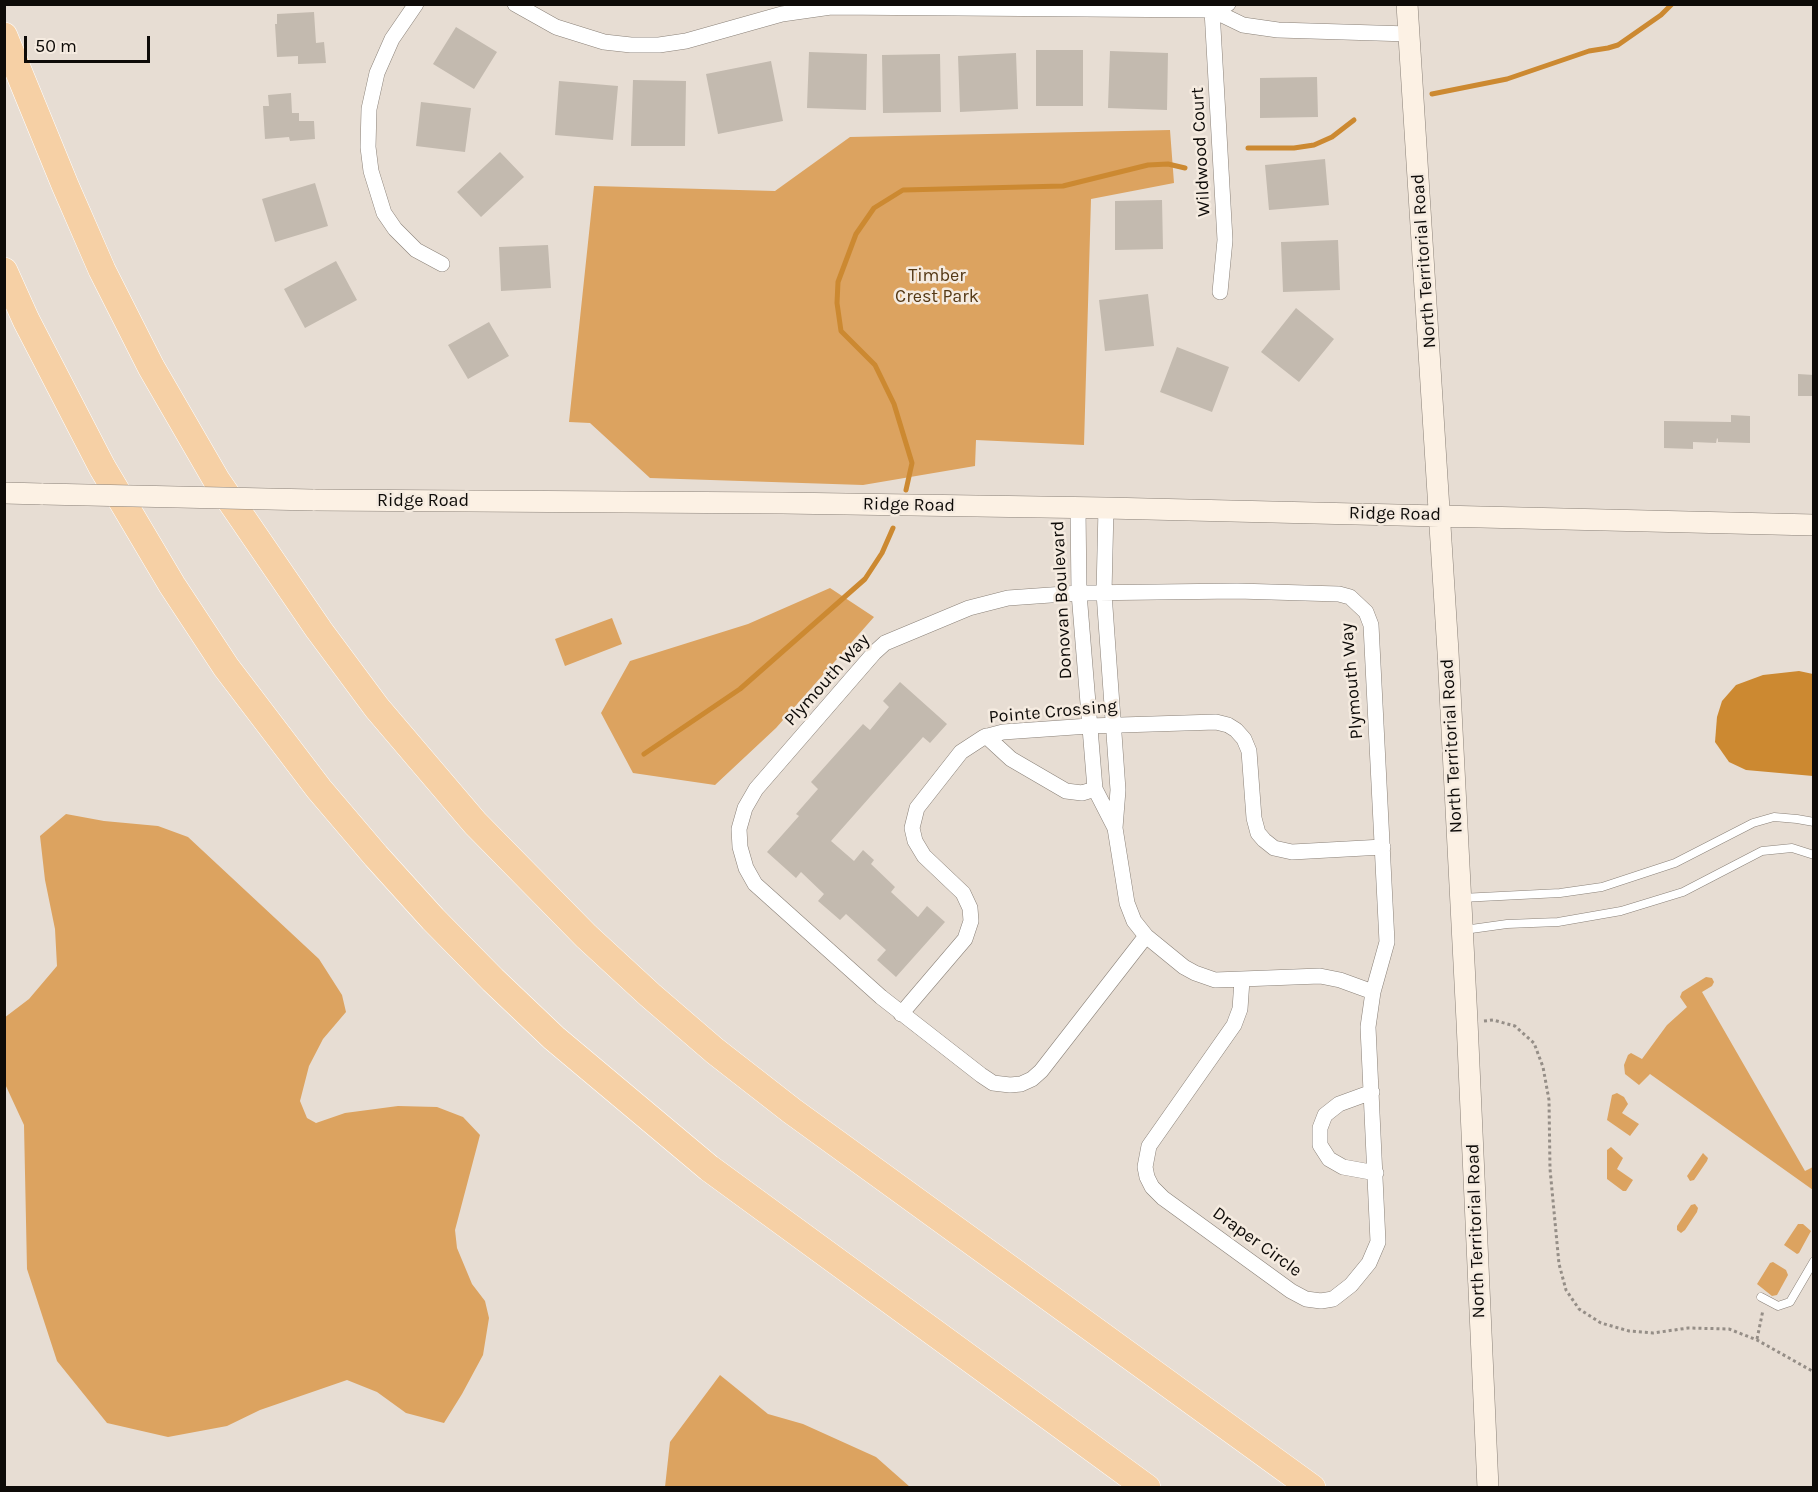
<!DOCTYPE html>
<style>
body{margin:0}
#map{position:relative;width:1818px;height:1492px;overflow:hidden;background:#e7ddd3;font-family:Karla,sans-serif}
canvas{display:block}
.frame{position:absolute;inset:0;border:6px solid #0e0b08;pointer-events:none}
.scale{position:absolute;left:24px;top:36px;width:126px;height:27px;box-sizing:border-box;border:3px solid #0e0b08;border-top:0;padding-left:8px;font-size:18px;line-height:21px;white-space:nowrap;color:#0e0b08;-webkit-text-stroke:4px #f5ebe0;paint-order:stroke}
</style>
<div id="map">
<canvas width="1818" height="1492"></canvas>
<div class="frame"></div>
<div class="scale">50 m</div>
</div>
<script>
const context = document.querySelector('canvas').getContext('2d');
context.lineJoin = 'round';
function fillPath(path, color) {
  context.fillStyle = color;
  context.fill(path, 'evenodd');
}
function poly(rows) {
  const path = new Path2D();
  for (const r of rows) {
    path.moveTo(r[0], r[1]);
    for (let i = 2; i < r.length; i += 2) path.lineTo(r[i], r[i + 1]);
  }
  return path;
}
function stroke(path, color, width, dash) {
  context.strokeStyle = color;
  context.lineWidth = width;
  context.lineCap = dash ? 'butt' : 'round';
  context.setLineDash(dash || []);
  context.stroke(path);
}
function drawText(font, color, halo, rows, align = 'center') {
  context.font = font + ' Karla,sans-serif';
  context.lineWidth = 5;
  context.setLineDash([]);
  context.textBaseline = 'middle';
  context.strokeStyle = halo;
  context.fillStyle = color;
  for (const [text, x, y, turn = 0] of rows) {
    context.save();
    context.translate(x, y);
    context.rotate((+turn || 0) * Math.PI / 180);
    context.textAlign = isNaN(turn) ? turn : align;
    if (halo) context.strokeText(text, 0, 0);
    context.fillText(text, 0, 0);
    context.restore();
  }
}
const green = poly([
 [1170,130,1174,183,1091,199,1084,445,976,440,975,466,863,485,650,478,590,423,569,422,594,186,775,191,850,137],
 [830,588,874,617,776,728,715,785,633,773,601,713,630,661,748,624],
 [612,618,622,644,565,666,555,639],
 [66,814,104,821,158,826,188,837,319,959,342,995,346,1012,323,1039,309,1066,300,1101,307,1118,316,1123,345,1113,398,1106,437,1107,463,1117,480,1135,455,1230,457,1248,472,1284,485,1301,489,1318,483,1355,462,1394,444,1423,406,1413,377,1392,347,1380,260,1410,227,1426,168,1437,107,1423,57,1361,27,1269,24,1125,5,1084,4,1018,29,999,57,966,55,929,45,880,40,836],
 [1706,977,1712,978,1714,982,1712,986,1702,992,1805,1171,1813,1167,1813,1190,1650,1074,1639,1085,1625,1074,1624,1065,1628,1055,1631,1053,1642,1059,1667,1025,1687,1007,1680,997,1682,992],
 [1617,1093,1624,1097,1628,1104,1622,1113,1639,1124,1630,1136,1607,1120,1612,1095],
 [1611,1147,1623,1158,1617,1169,1633,1180,1626,1191,1623,1191,1607,1179,1607,1150],
 [1703,1153,1708,1158,1707,1161,1694,1180,1690,1181,1687,1176],
 [1695,1204,1698,1208,1697,1212,1685,1230,1681,1233,1677,1230,1677,1226,1691,1205],
 [1798,1224,1803,1224,1811,1231,1799,1253,1797,1254,1784,1245],
 [1773,1262,1786,1270,1788,1275,1777,1295,1772,1296,1757,1284,1770,1263],
 [720,1375,768,1414,803,1424,876,1457,910,1487,665,1487,670,1442]
]);
const water = poly([
 [1799,671,1813,674,1813,776,1746,770,1729,762,1715,742,1717,717,1722,701,1736,685,1763,675]
]);
const stream = poly([
 [1432,94,1507,79,1589,51,1608,48,1618,45,1661,15,1672,4],
 [1248,148,1294,148,1314,145,1332,137,1354,120],
 [906,490,912,463,894,404,875,365,841,331,837,303,838,282,856,234,874,208,903,190,1063,186,1148,165,1168,164,1185,168],
 [644,754,740,689,865,579,882,553,893,528]
]);
const building = poly([
 [314,12,316,43,324,42,326,63,298,64,298,56,277,57,275,24,277,24,277,14],
 [456,27,497,52,474,89,433,64],
 [1036,50,1083,50,1083,106,1036,106],
 [1110,51,1168,53,1167,110,1108,108],
 [809,52,867,54,866,110,807,108],
 [1016,53,1018,109,960,112,958,56],
 [940,54,941,112,883,113,882,55],
 [771,61,783,121,718,134,706,74],
 [1317,77,1318,117,1260,118,1260,78],
 [633,80,686,81,685,146,631,146],
 [559,81,618,86,613,140,555,135],
 [291,93,292,113,299,113,299,121,314,121,315,139,290,141,289,137,265,139,263,106,269,106,268,95],
 [421,102,471,108,465,152,416,146],
 [500,152,524,177,481,217,457,192],
 [1325,159,1329,205,1269,210,1265,165],
 [315,183,328,226,275,242,262,199],
 [1162,200,1163,249,1115,250,1115,201],
 [1338,240,1340,290,1283,292,1281,242],
 [548,245,551,288,501,291,499,247],
 [336,261,357,300,305,328,284,289],
 [1148,294,1154,346,1105,351,1099,300],
 [1296,308,1334,339,1299,382,1261,352],
 [489,322,509,356,468,379,448,345],
 [1177,347,1229,367,1212,412,1160,392],
 [1798,374,1814,375,1814,396,1798,396],
 [1731,415,1750,416,1750,443,1718,442,1718,439,1717,438,1716,443,1693,442,1693,449,1664,448,1664,421,1731,422],
 [900,682,947,724,930,743,923,737,831,841,854,861,863,850,874,860,871,864,895,887,891,892,918,917,927,906,945,922,896,977,877,960,886,950,846,914,840,920,818,901,824,894,801,872,796,878,767,852,799,816,796,814,818,789,811,782,863,724,870,730,889,707,883,701]
]);
const path = poly([
 [1484,1021,1493,1020,1515,1026,1534,1043,1543,1067,1549,1100,1550,1169,1559,1264,1566,1290,1579,1309,1601,1323,1629,1331,1653,1333,1688,1328,1729,1329,1757,1340,1814,1372],
 [1757,1339,1763,1310]
]);
const lane = poly([
 [1461,898,1560,893,1602,887,1675,863,1753,823,1774,817,1797,819,1814,822],
 [1464,930,1507,924,1558,922,1621,911,1683,892,1762,851,1792,848,1814,855],
 [1761,1297,1778,1306,1790,1302,1814,1261]
]);
const street = poly([
 [416,4,392,39,377,73,369,109,368,147,371,171,384,213,395,229,416,250,442,264],
 [515,4,556,27,604,42,631,45,659,45,686,41,782,14,831,7,1212,10,1228,4],
 [1212,10,1225,240,1220,292],
 [1212,10,1243,25,1278,30,1409,34],
 [1106,508,1104,593,1118,790,1115,828,1127,903,1134,921,1146,936,1184,967,1195,973,1215,980,1320,976,1340,980,1373,992],
 [1078,509,1079,593,1095,789,1115,828],
 [986,736,1011,759,1066,791,1082,793,1095,789],
 [1146,936,1041,1071,1032,1079,1021,1084,1010,1085,993,1083,981,1075,881,997,755,884,746,868,740,847,739,829,745,808,756,789,874,653,885,643,969,608,1008,598,1079,593,1237,591,1339,594,1350,597,1366,612,1371,625,1387,942,1373,992,1368,1027,1378,1242,1369,1263,1351,1285,1333,1299,1321,1301,1306,1299,1291,1291,1163,1198,1152,1187,1147,1177,1145,1167,1149,1146,1234,1025,1240,1009,1242,980],
 [901,1014,965,939,971,921,970,908,963,893,924,856,915,841,912,828,917,808,961,752,984,737,1003,732,1089,726,1216,722,1228,725,1236,730,1244,739,1249,751,1254,818,1258,833,1264,840,1274,848,1292,852,1383,847],
 [1372,1092,1339,1104,1325,1115,1320,1128,1320,1145,1329,1159,1343,1167,1376,1173]
]);
const secondary = poly([
 [1407,4,1448,652,1467,1021,1488,1488],
 [4,493,43,494],
 [313,500,782,503,1106,508,1814,525]
]);
const highway = poly([
 [4,36,65,185,102,270,151,367,217,481,319,630,377,708,475,823,586,936,650,995,715,1051,792,1111,1312,1488],
 [4,271,26,320,102,467,172,585,226,667,319,789,376,856,433,919,493,980,554,1038,709,1168,1147,1488]
]);
const secondaryBridge = poly([
 [43,494,313,500]
]);
const streetNames = [
 ["Wildwood Court",1201,152,-93],
 ["North Territorial Road",1424,261,-94],
 ["Ridge Road",423,501],
 ["Ridge Road",909,505,1],
 ["Ridge Road",1395,514,1],
 ["Donovan Boulevard",1062,600,-93],
 ["Plymouth Way",827,680,-48],
 ["Plymouth Way",1352,681,-95],
 ["Pointe Crossing",1053,712,-5],
 ["North Territorial Road",1452,746,-93],
 ["North Territorial Road",1476,1231,-92],
 ["Draper Circle",1257,1242,36]
];
const parkNames = [
 ["Timber",937,276],
 ["Crest Park",937,297]
];
fillPath(green, '#dca360');
fillPath(water, '#cc8931');
stroke(stream, '#cc8931', 5);
fillPath(building, '#c3baaf');
stroke(lane, '#8a8178', 9);
stroke(street, '#8a8178', 16);
stroke(secondary, '#8a8178', 22);
stroke(highway, '#fff', 28);
stroke(path, '#958e87', 3, [3, 3]);
stroke(lane, '#fff', 8);
stroke(street, '#fff', 15);
stroke(secondary, '#fcf1e4', 21);
stroke(highway, '#f6d0a5', 27);
stroke(secondaryBridge, '#8a8178', 22, []);
stroke(secondaryBridge, '#fcf1e4', 21);
drawText('18px', '#0e0b08', '#f5ebe0', streetNames);
drawText('18px', '#543814', '#f5ebe0', parkNames);
</script>
